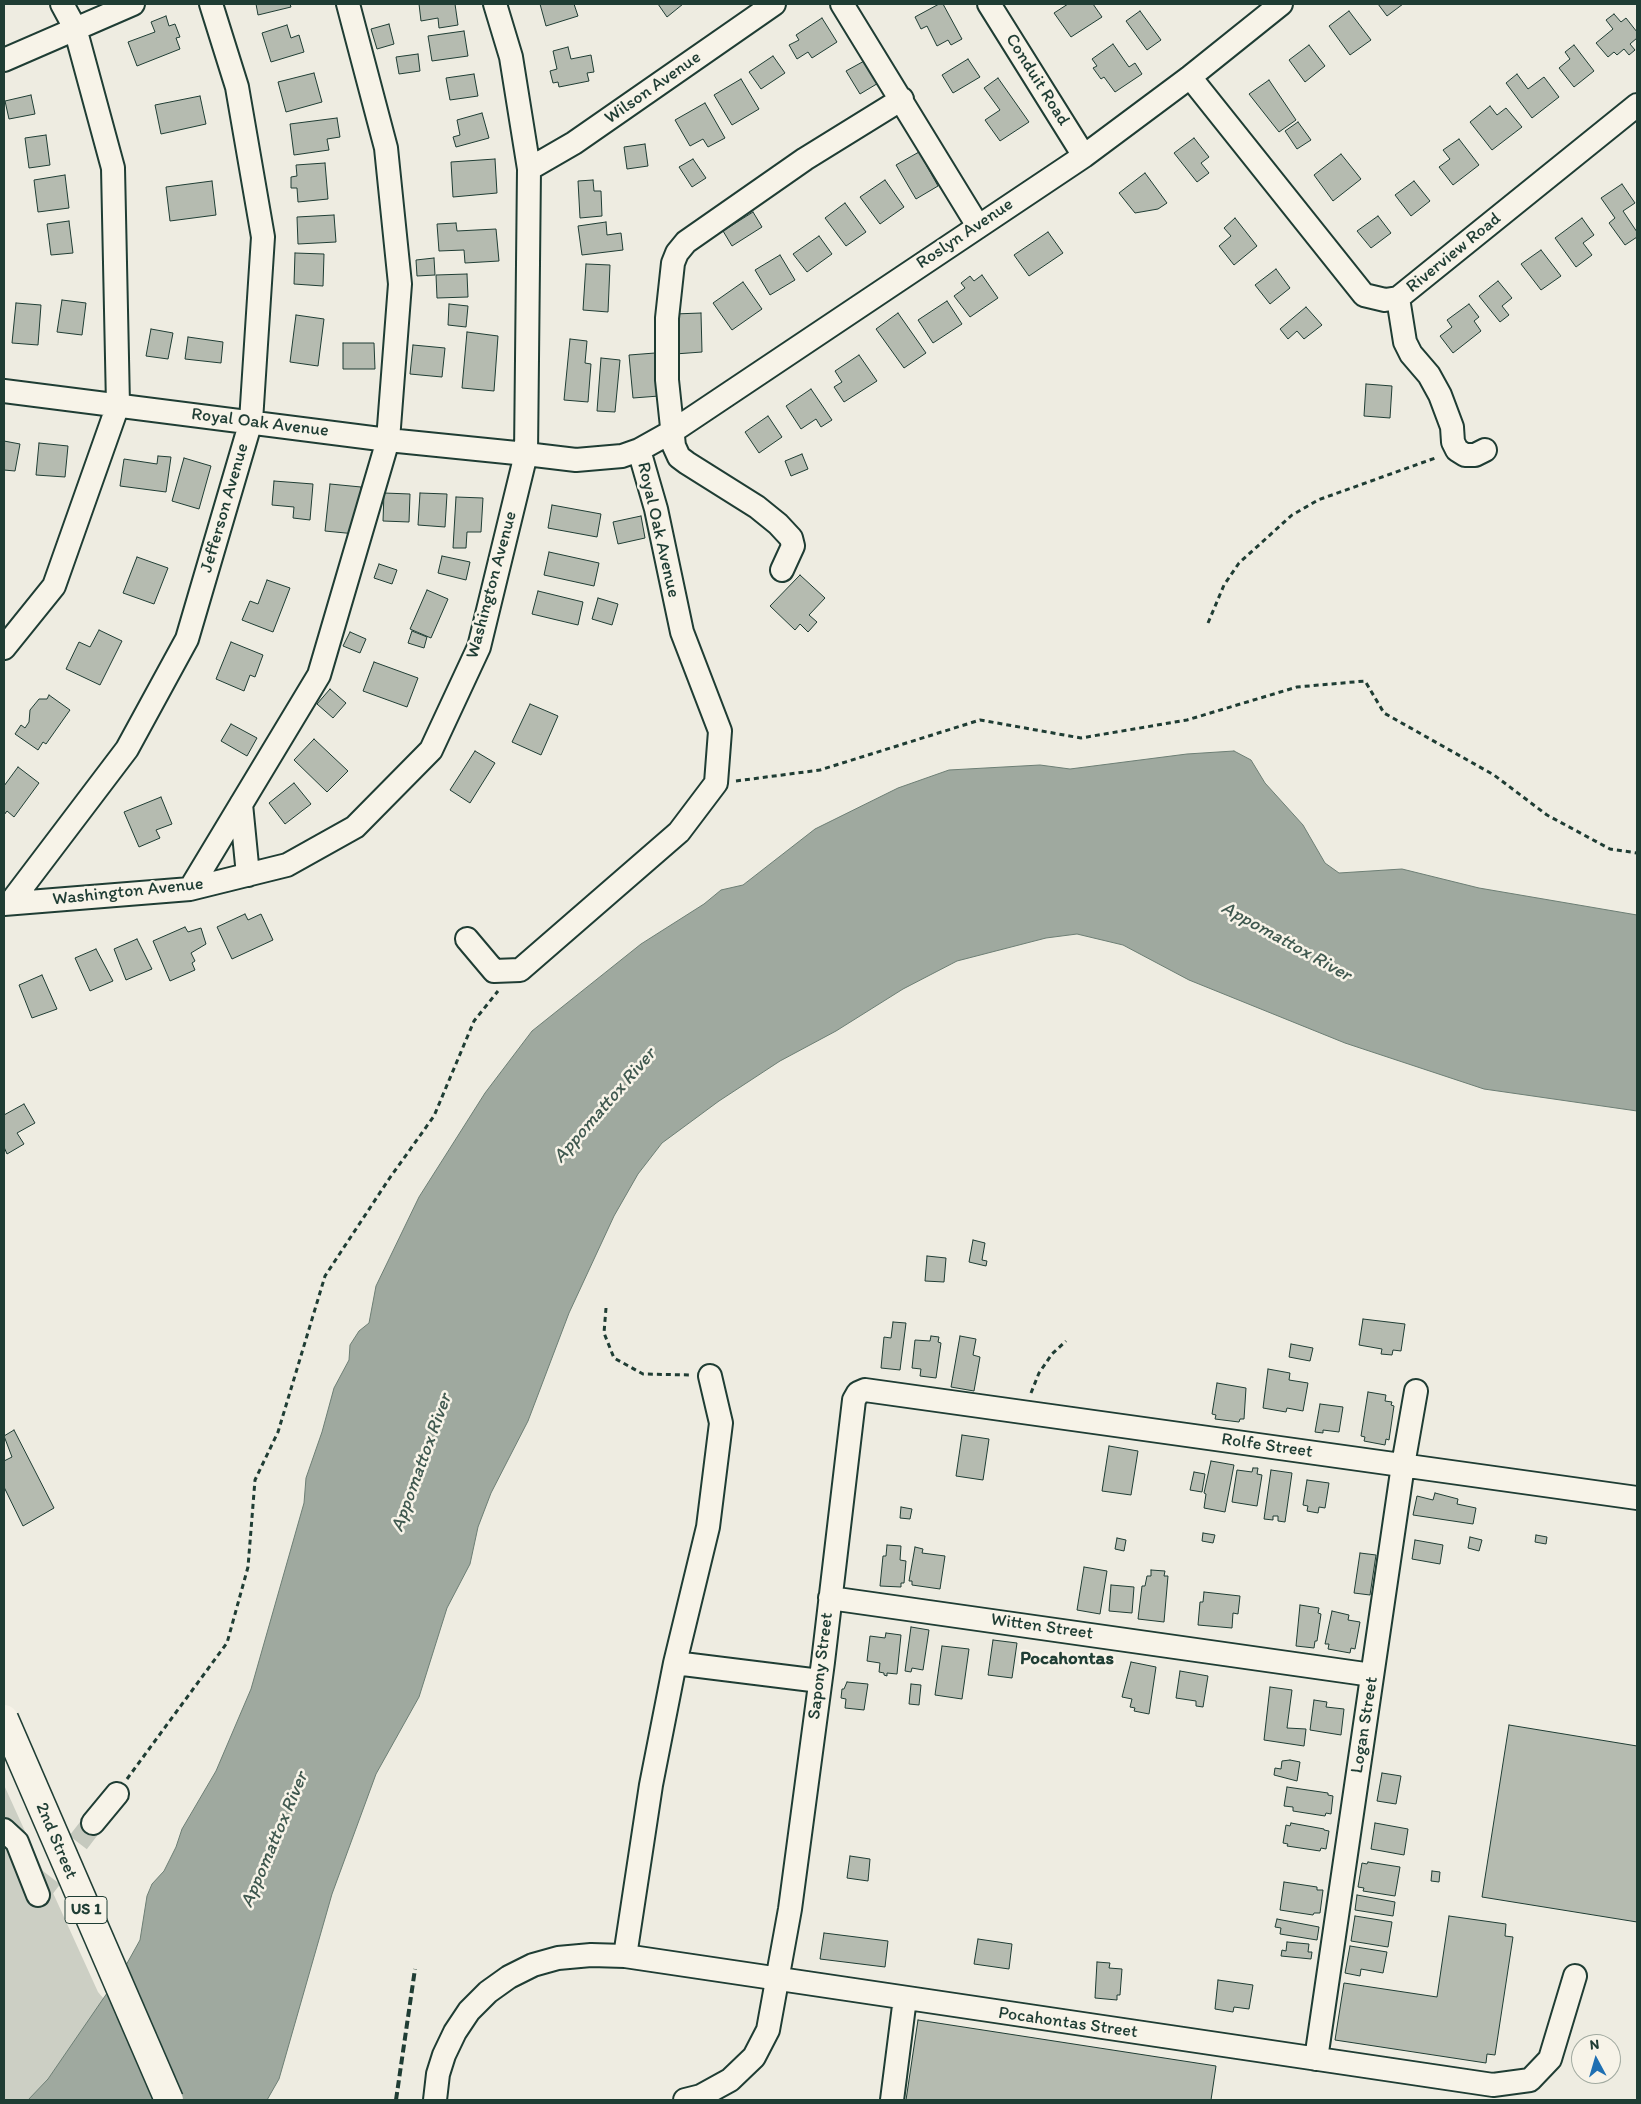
<!DOCTYPE html>
<style>
body{margin:0}
#map{position:relative;width:1641px;height:2104px;overflow:hidden;background:#eeece1;font-family:Itim,sans-serif}
canvas{display:block}
.frame{position:absolute;inset:0;border:5px solid #1f3d34;pointer-events:none}
.north{position:absolute;left:1571px;top:2034px;width:50px;height:50px;box-sizing:border-box;background:#f7f3e8;border:1px solid #a1aaa0;border-radius:50%;rotate:354deg;font-size:14px;font-weight:700;line-height:20px;text-align:center;color:#1f3d34}
.north::after{content:'';display:block;margin:auto;width:18px;height:22px;background:#1f6fb2;clip-path:polygon(50% 0,100% 100%,50% 72%,0 100%)}
</style>
<div id="map">
<canvas width="1641" height="2104"></canvas>
<div class="frame"></div>
<div class="north">N</div>
</div>
<script>
const context = document.querySelector('canvas').getContext('2d');
context.lineJoin = 'round';
function fillPath(path, color) {
  context.fillStyle = color;
  context.fill(path, 'evenodd');
}
function poly(rows) {
  const path = new Path2D();
  for (const r of rows) {
    path.moveTo(r[0], r[1]);
    for (let i = 2; i < r.length; i += 2) path.lineTo(r[i], r[i + 1]);
  }
  return path;
}
function stroke(path, color, width, dash) {
  context.strokeStyle = color;
  context.lineWidth = width;
  context.lineCap = dash ? 'butt' : 'round';
  context.setLineDash(dash || []);
  context.stroke(path);
}
function drawText(font, color, halo, rows, align = 'center') {
  context.font = font + ' Itim,sans-serif';
  context.lineWidth = 5;
  context.setLineDash([]);
  context.textBaseline = 'middle';
  context.strokeStyle = halo;
  context.fillStyle = color;
  for (const [text, x, y, turn = 0] of rows) {
    context.save();
    context.translate(x, y);
    context.rotate((+turn || 0) * Math.PI / 180);
    context.textAlign = isNaN(turn) ? turn : align;
    if (halo) context.strokeText(text, 0, 0);
    context.fillText(text, 0, 0);
    context.restore();
  }
}
const green = poly([
 [4,1785,98,1992,104,1999,48,2079,28,2100,4,2100]
]);
const water = poly([
 [1234,751,1251,760,1265,783,1303,825,1325,863,1339,873,1402,869,1479,888,1637,915,1637,1111,1484,1089,1345,1043,1189,980,1123,945,1077,934,1046,938,957,961,903,989,836,1031,780,1061,719,1101,662,1143,638,1174,614,1216,569,1313,528,1421,491,1493,478,1527,470,1564,447,1608,419,1697,376,1774,332,1894,279,2079,267,2100,28,2100,48,2079,125,1967,140,1940,147,1896,152,1884,164,1871,176,1847,182,1829,216,1771,251,1689,304,1503,306,1478,322,1432,334,1388,349,1360,350,1345,359,1331,369,1323,376,1286,419,1197,485,1093,532,1031,641,944,704,904,721,890,743,885,815,829,898,788,949,770,1040,765,1070,769,1187,754,1234,751]
]);
const building = poly([
 [256,4,290,4,291,7,258,15,256,4],
 [419,4,455,4,458,25,439,28,438,18,421,21,419,4],
 [540,4,574,4,578,16,546,26,540,4],
 [658,4,683,4,667,17,658,4],
 [939,4,943,4,962,39,951,45,948,40,937,46,927,26,921,29,915,17,939,4],
 [1068,4,1093,4,1102,17,1071,37,1054,13,1068,4],
 [1378,4,1403,4,1387,16,1378,4],
 [1140,11,1161,40,1147,50,1126,21,1140,11],
 [1349,11,1371,40,1350,55,1329,26,1349,11],
 [1614,14,1621,22,1626,18,1637,32,1637,38,1630,44,1635,50,1629,55,1624,49,1617,55,1614,52,1608,57,1596,43,1613,29,1606,20,1614,14],
 [166,16,169,26,175,24,180,37,176,38,180,49,137,66,128,42,155,32,151,22,166,16],
 [822,18,837,42,812,58,808,52,797,59,789,45,799,40,796,35,822,18],
 [389,24,394,44,377,49,371,29,389,24],
 [287,25,291,38,299,35,304,52,271,62,262,33,287,25],
 [464,31,468,56,432,61,428,36,464,31],
 [1113,44,1129,67,1135,63,1142,74,1115,92,1104,77,1101,79,1093,68,1097,66,1092,59,1113,44],
 [1309,45,1325,66,1305,82,1289,60,1309,45],
 [1574,45,1594,71,1574,87,1559,68,1570,59,1565,52,1574,45],
 [568,47,571,59,591,55,594,72,587,73,589,81,559,87,558,82,553,83,550,71,557,69,553,51,568,47],
 [418,54,420,71,399,74,396,57,418,54],
 [773,56,785,73,761,89,749,72,773,56],
 [968,59,980,77,953,93,942,75,968,59],
 [866,60,880,82,860,94,846,71,866,60],
 [314,73,322,102,286,112,278,82,314,73],
 [474,74,478,96,450,100,446,78,474,74],
 [1517,74,1528,89,1544,77,1559,97,1532,118,1506,83,1517,74],
 [998,78,1029,122,1000,141,985,120,1000,110,984,88,998,78],
 [741,79,759,109,732,125,714,95,741,79],
 [1269,80,1296,120,1279,132,1249,94,1269,80],
 [31,95,35,114,9,119,5,101,31,95],
 [200,96,206,124,161,134,155,105,200,96],
 [705,103,725,138,708,147,703,139,690,146,675,120,705,103],
 [1490,106,1497,115,1506,108,1522,127,1492,150,1470,122,1490,106],
 [482,113,489,138,456,147,453,137,460,135,457,120,482,113],
 [337,118,340,137,327,139,329,150,294,155,290,124,337,118],
 [1298,122,1311,140,1297,149,1285,131,1298,122],
 [46,135,50,165,29,168,25,138,46,135],
 [1194,138,1209,157,1201,163,1209,173,1197,182,1174,153,1194,138],
 [1459,139,1479,165,1453,185,1439,167,1450,159,1443,150,1459,139],
 [645,144,648,166,627,169,624,147,645,144],
 [919,152,938,186,916,199,896,165,919,152],
 [1341,154,1361,179,1333,201,1314,175,1341,154],
 [495,159,497,193,453,197,451,162,495,159],
 [693,159,706,178,692,187,679,167,693,159],
 [325,163,328,199,298,202,297,188,291,188,291,177,297,176,296,165,325,163],
 [1145,173,1167,203,1158,209,1135,213,1119,193,1145,173],
 [65,175,69,208,38,212,34,180,65,175],
 [593,180,594,191,601,191,602,216,580,218,578,181,593,180],
 [885,180,904,207,880,224,860,197,885,180],
 [212,181,216,215,170,221,166,187,212,181],
 [1414,181,1430,201,1411,216,1395,195,1414,181],
 [1622,184,1635,203,1623,211,1637,232,1637,237,1625,245,1609,223,1615,218,1601,198,1622,184],
 [845,203,866,232,846,246,825,218,845,203],
 [753,212,762,227,732,246,723,231,753,212],
 [334,215,336,242,298,244,297,217,334,215],
 [1378,216,1391,233,1371,248,1357,231,1378,216],
 [1235,218,1257,246,1234,265,1219,246,1231,236,1224,228,1235,218],
 [1582,218,1594,235,1583,243,1592,255,1576,267,1555,238,1582,218],
 [69,221,73,253,51,255,47,224,69,221],
 [606,222,607,235,621,233,623,250,582,255,578,226,606,222],
 [456,223,457,231,496,229,499,261,465,263,464,250,439,251,437,224,456,223],
 [1048,232,1063,253,1029,276,1014,255,1048,232],
 [819,236,832,254,807,272,793,254,819,236],
 [1541,250,1561,276,1541,290,1521,264,1541,250],
 [295,253,324,254,323,286,294,284,295,253],
 [780,255,795,280,770,295,755,270,780,255],
 [434,258,435,275,417,276,416,260,434,258],
 [586,264,610,265,608,312,583,310,586,264],
 [1276,269,1290,288,1270,304,1255,285,1276,269],
 [467,274,468,297,437,298,436,275,467,274],
 [982,275,998,298,970,317,954,296,965,288,961,283,970,276,974,281,982,275],
 [1498,281,1512,298,1502,306,1509,315,1500,322,1479,296,1498,281],
 [743,282,762,309,732,330,713,303,743,282],
 [62,300,86,303,82,335,57,332,62,300],
 [947,301,962,324,933,343,918,320,947,301],
 [16,303,41,305,38,345,12,343,16,303],
 [449,304,468,306,466,327,448,325,449,304],
 [1469,304,1479,317,1474,321,1481,331,1453,353,1440,336,1452,327,1447,320,1469,304],
 [1306,307,1322,325,1304,339,1297,331,1288,339,1280,329,1306,307],
 [701,313,702,352,675,354,674,314,701,313],
 [898,313,926,353,904,368,876,329,898,313],
 [296,315,324,319,318,366,290,362,296,315],
 [151,329,173,333,168,359,146,356,151,329],
 [467,332,498,336,494,391,462,388,467,332],
 [188,337,223,342,221,363,185,359,188,337],
 [570,339,587,341,585,363,591,364,588,402,564,400,570,339],
 [343,343,374,343,375,369,343,369,343,343],
 [413,345,445,348,442,377,410,374,413,345],
 [655,353,659,396,633,398,629,355,655,353],
 [859,355,877,381,844,402,834,387,842,382,835,371,859,355],
 [601,358,620,360,615,412,597,411,601,358],
 [1366,384,1392,386,1390,418,1364,416,1366,384],
 [811,389,832,420,821,427,816,419,801,429,786,406,811,389],
 [768,416,782,437,759,453,745,432,768,416],
 [4,441,20,444,15,471,4,470,4,441],
 [39,443,68,446,65,477,36,475,39,443],
 [802,454,808,469,791,476,785,461,802,454],
 [158,456,171,457,166,492,120,486,124,459,157,464,158,456],
 [184,458,211,466,199,509,172,501,184,458],
 [274,481,313,484,310,520,293,518,294,507,272,505,274,481],
 [330,484,361,487,356,534,325,531,330,484],
 [384,493,410,494,409,522,383,521,384,493],
 [420,493,447,494,445,527,418,525,420,493],
 [456,497,483,498,481,532,467,532,466,548,453,548,456,497],
 [552,505,601,514,597,537,548,528,552,505],
 [641,516,645,538,618,544,613,522,641,516],
 [549,552,599,563,594,586,544,575,549,552],
 [442,556,470,562,466,580,438,573,442,556],
 [137,557,168,568,154,604,123,593,137,557],
 [379,564,397,570,392,584,374,578,379,564],
 [800,575,825,598,809,615,817,622,808,632,800,624,795,630,770,606,800,575],
 [267,580,290,588,273,632,242,620,250,601,258,604,267,580],
 [427,590,448,599,431,638,410,629,427,590],
 [538,591,583,602,578,625,532,614,538,591],
 [598,598,618,604,612,625,592,619,598,598],
 [99,630,122,641,100,685,66,669,79,642,90,647,99,630],
 [412,631,427,637,424,648,408,643,412,631],
 [350,632,366,639,360,653,343,646,350,632],
 [231,642,263,655,255,677,250,675,244,691,216,679,231,642],
 [374,662,418,678,407,707,363,691,374,662],
 [330,689,346,703,333,718,317,704,330,689],
 [49,695,70,710,46,744,43,742,38,750,15,734,21,725,25,728,29,722,30,710,39,699,47,699,49,695],
 [530,704,558,716,541,755,512,742,530,704],
 [231,724,257,738,247,756,221,741,231,724],
 [314,739,348,771,327,792,294,760,314,739],
 [475,751,495,763,470,803,450,790,475,751],
 [18,767,39,783,14,817,7,811,4,815,4,786,18,767],
 [294,783,311,804,285,824,269,803,294,783],
 [161,797,172,824,156,830,160,838,139,847,124,812,161,797],
 [245,914,248,920,261,914,273,940,232,959,217,927,245,914],
 [185,927,188,932,201,928,206,944,191,953,195,961,192,963,195,970,170,981,153,941,185,927],
 [137,939,152,969,126,980,114,949,137,939],
 [96,949,113,981,90,991,75,958,96,949],
 [42,975,57,1009,32,1018,19,985,42,975],
 [24,1104,35,1123,17,1133,24,1144,7,1154,4,1147,4,1115,24,1104],
 [973,1240,985,1243,982,1260,987,1261,986,1266,969,1262,973,1240],
 [927,1256,946,1258,944,1282,925,1281,927,1256],
 [1363,1319,1405,1324,1401,1351,1393,1350,1392,1355,1381,1354,1382,1349,1359,1345,1363,1319],
 [893,1322,906,1323,900,1370,881,1368,884,1337,891,1338,893,1322],
 [931,1336,939,1337,938,1342,941,1343,936,1378,920,1376,921,1369,912,1368,915,1340,930,1341,931,1336],
 [960,1336,976,1339,973,1355,980,1357,974,1391,951,1387,960,1336],
 [1291,1344,1313,1348,1310,1361,1289,1357,1291,1344],
 [1268,1369,1290,1373,1289,1380,1308,1383,1303,1411,1287,1408,1286,1412,1263,1408,1268,1369],
 [1217,1383,1246,1388,1244,1419,1240,1419,1239,1422,1215,1419,1216,1415,1212,1414,1217,1383],
 [1368,1392,1386,1395,1385,1401,1392,1402,1391,1405,1394,1406,1389,1440,1386,1439,1385,1445,1364,1441,1365,1437,1361,1436,1368,1392],
 [1320,1404,1343,1407,1339,1432,1323,1430,1323,1433,1315,1432,1320,1404],
 [14,1430,54,1508,23,1526,4,1487,4,1461,12,1457,4,1436,14,1430],
 [962,1435,989,1439,983,1480,956,1476,962,1435],
 [1109,1446,1138,1451,1131,1495,1102,1491,1109,1446],
 [1211,1461,1234,1465,1225,1512,1204,1508,1206,1494,1204,1493,1211,1461],
 [1253,1468,1258,1468,1257,1474,1262,1475,1257,1506,1232,1502,1237,1470,1252,1472,1253,1468],
 [1271,1470,1292,1473,1285,1522,1278,1521,1278,1516,1273,1516,1273,1520,1264,1519,1271,1470],
 [1194,1472,1205,1474,1202,1492,1190,1490,1194,1472],
 [1307,1480,1329,1483,1325,1508,1319,1507,1318,1513,1307,1511,1308,1506,1303,1505,1307,1480],
 [1435,1493,1458,1499,1457,1504,1476,1508,1473,1524,1413,1515,1417,1496,1433,1500,1435,1493],
 [901,1507,912,1509,910,1519,900,1518,901,1507],
 [1203,1533,1215,1535,1213,1543,1202,1541,1203,1533],
 [1536,1535,1547,1537,1546,1544,1535,1542,1536,1535],
 [1470,1537,1482,1540,1479,1551,1468,1548,1470,1537],
 [1117,1538,1126,1540,1124,1551,1115,1549,1117,1538],
 [1415,1540,1443,1545,1440,1564,1412,1559,1415,1540],
 [887,1545,901,1546,900,1560,906,1561,904,1583,901,1583,901,1587,880,1586,883,1556,886,1556,887,1545],
 [915,1547,923,1549,922,1553,945,1556,940,1589,912,1585,912,1581,909,1581,915,1547],
 [1360,1553,1376,1555,1370,1595,1354,1593,1360,1553],
 [1084,1567,1107,1571,1100,1614,1077,1610,1084,1567],
 [1151,1570,1165,1571,1164,1576,1168,1576,1164,1622,1138,1619,1142,1586,1145,1586,1147,1576,1151,1576,1151,1570],
 [1111,1585,1134,1587,1132,1613,1109,1611,1111,1585],
 [1204,1592,1240,1596,1238,1614,1233,1613,1232,1628,1198,1625,1200,1602,1203,1602,1204,1592],
 [1300,1605,1319,1608,1318,1613,1321,1614,1317,1641,1315,1641,1314,1648,1296,1646,1300,1605],
 [1332,1611,1349,1615,1348,1620,1360,1622,1355,1649,1351,1648,1350,1653,1328,1649,1329,1644,1325,1644,1332,1611],
 [911,1627,929,1630,923,1670,912,1668,911,1672,905,1671,911,1627],
 [886,1633,901,1635,897,1674,887,1673,887,1676,884,1675,884,1673,879,1672,880,1663,867,1661,870,1636,885,1638,886,1633],
 [993,1640,1017,1643,1012,1678,988,1675,993,1640],
 [942,1646,969,1649,962,1699,935,1695,942,1646],
 [1131,1662,1156,1667,1149,1714,1134,1711,1135,1708,1130,1707,1132,1699,1122,1697,1131,1662],
 [1180,1671,1208,1676,1203,1707,1196,1706,1196,1701,1176,1698,1180,1671],
 [847,1682,868,1684,864,1710,845,1708,846,1699,841,1698,842,1689,844,1689,847,1682],
 [911,1684,921,1685,919,1705,909,1704,911,1684],
 [1270,1687,1292,1690,1287,1728,1306,1729,1304,1746,1264,1740,1270,1687],
 [1314,1700,1327,1702,1326,1707,1344,1709,1341,1735,1310,1730,1314,1700],
 [1509,1725,1637,1746,1637,1922,1482,1897,1509,1725],
 [1290,1760,1300,1762,1297,1781,1274,1775,1275,1768,1281,1769,1282,1761,1290,1760],
 [1382,1773,1401,1776,1396,1804,1377,1801,1382,1773],
 [1287,1787,1328,1793,1328,1795,1333,1796,1331,1814,1326,1813,1325,1816,1293,1811,1293,1807,1284,1806,1287,1787],
 [1291,1823,1324,1829,1324,1830,1329,1831,1326,1849,1321,1848,1320,1851,1287,1846,1288,1844,1283,1843,1286,1825,1290,1826,1291,1823],
 [1375,1823,1408,1829,1404,1855,1371,1849,1375,1823],
 [850,1856,870,1859,868,1881,847,1878,850,1856],
 [1368,1862,1400,1867,1395,1896,1363,1891,1364,1888,1358,1887,1362,1863,1367,1864,1368,1862],
 [1432,1871,1440,1872,1439,1882,1431,1881,1432,1871],
 [1284,1882,1317,1887,1317,1890,1323,1890,1320,1913,1314,1913,1313,1915,1280,1910,1284,1882],
 [1357,1895,1395,1902,1393,1916,1355,1910,1357,1895],
 [1355,1916,1392,1922,1388,1947,1351,1941,1355,1916],
 [1449,1916,1506,1924,1505,1936,1513,1937,1495,2055,1487,2054,1486,2063,1335,2040,1344,1983,1437,1997,1449,1916],
 [1277,1919,1319,1927,1317,1940,1280,1934,1281,1928,1275,1927,1277,1919],
 [824,1933,888,1941,885,1967,820,1959,824,1933],
 [978,1939,1012,1944,1009,1969,974,1964,978,1939],
 [1287,1942,1309,1944,1308,1952,1312,1952,1311,1959,1281,1956,1282,1950,1286,1951,1287,1942],
 [1350,1946,1387,1952,1383,1973,1361,1969,1360,1976,1345,1973,1350,1946],
 [1097,1962,1110,1963,1109,1968,1122,1969,1120,1995,1117,1995,1117,2000,1095,1998,1097,1962],
 [1218,1980,1253,1985,1249,2009,1234,2007,1233,2012,1215,2009,1218,1980],
 [918,2020,1216,2066,1211,2100,906,2100,918,2020]
]);
const minorTunnel = poly([
 [38,1895,93,1823]
]);
const path = poly([
 [1208,623,1224,585,1239,563,1292,515,1318,500,1438,457],
 [736,781,820,770,980,720,1081,738,1187,720,1297,687,1365,681,1384,713,1494,775,1547,815,1610,849,1637,853],
 [606,1308,604,1333,614,1358,643,1374,690,1375],
 [1031,1393,1039,1373,1052,1354,1066,1341],
 [127,1779,227,1643,248,1567,255,1480,278,1432,325,1276,389,1179,434,1116,474,1021,498,991]
]);
const minor = poly([
 [842,4,978,226],
 [989,4,1084,156],
 [4,60,133,4],
 [1190,77,1364,295,1385,300,1398,298,1637,105],
 [529,169,574,143,774,4],
 [1398,298,1405,342,1411,354,1429,375,1440,395,1452,427,1453,442,1457,450,1465,455,1475,455,1485,450],
 [4,391,388,440,526,454,576,460,622,456,639,450,673,431,1084,156,1190,77,1281,4],
 [782,570,793,546,791,538,778,524,757,507,687,463,679,457,674,446,667,380,667,318,673,263,677,253,686,242,805,159,902,99],
 [4,648,54,586,118,405,113,168,75,28,62,4],
 [241,804,248,875],
 [190,889,319,675,388,440,400,284,386,148,348,4],
 [11,902,127,749,187,639,251,421,263,237,237,87,211,4],
 [4,904,190,889,287,865,355,827,431,750,479,647,526,454,529,169,511,57,495,4],
 [467,939,494,971,520,970,679,832,716,783,720,731,682,632,656,509,639,450],
 [830,1598,1372,1675],
 [675,1663,820,1681],
 [93,1823,117,1794],
 [4,1830,17,1842,38,1895],
 [625,1956,651,1785,675,1663,708,1527,721,1423,710,1376],
 [1316,2059,1403,1465,1416,1391],
 [435,2100,438,2074,444,2055,455,2032,469,2011,488,1992,509,1977,533,1965,558,1958,591,1955,625,1956,1493,2085,1530,2080,1550,2059,1575,1976],
 [685,2100,701,2096,730,2080,754,2057,768,2030,790,1909,823,1662,854,1400,858,1393,865,1390,1637,1498],
 [892,2100,905,1998]
]);
const rail = poly([
 [396,2100,415,1969]
]);
const majorBridge = poly([
 [4,1719,169,2100]
]);
const shields = [
 [86,1910,42]
];
const shieldNames = [
 ["US 1",86,1910]
];
const streetNames = [
 ["Conduit Road",1037,80,58],
 ["Wilson Avenue",653,88,-35],
 ["Roslyn Avenue",965,234,-34],
 ["Riverview Road",1454,253,-39],
 ["Royal Oak Avenue",260,423,7],
 ["Jefferson Avenue",225,508,-74],
 ["Royal Oak Avenue",658,530,77],
 ["Washington Avenue",492,585,-75],
 ["Washington Avenue",128,892,-6],
 ["Rolfe Street",1267,1446,8],
 ["Witten Street",1042,1627,8],
 ["Sapony Street",821,1666,-83],
 ["Logan Street",1365,1725,-81],
 ["2nd Street",56,1841,67],
 ["Pocahontas Street",1068,2023,8]
];
const waterNames = [
 ["Appomattox River",1286,942,29],
 ["Appomattox River",605,1106,-49],
 ["Appomattox River",422,1463,-70],
 ["Appomattox River",275,1840,-67]
];
const neighbourhoodNames = [
 ["Pocahontas",1067,1659]
];
fillPath(green, '#cccfc4');
fillPath(water, '#9fa99f');
stroke(water, '#6c7e74', 1);
fillPath(building, '#b5bbb0');
stroke(building, '#1f3d34', 1);
stroke(minorTunnel, '#c5c9be', 22, [22, 11]);
stroke(minor, '#1f3d34', 26);
stroke(path, '#1f3d34', 3, [5, 4]);
stroke(minor, '#f7f3e8', 22);
stroke(rail, '#1f3d34', 4, [8, 4]);
stroke(majorBridge, '#1f3d34', 31, []);
stroke(majorBridge, '#f7f3e8', 28);
for (const [x, y, w] of shields) {
  const box = new Path2D();
  box.roundRect(x - w / 2, y - 13.5, w, 27, 4);
  context.fillStyle = '#f7f3e8';
  context.fill(box);
  stroke(box, '#1f3d34', 1);
}
drawText('bold 16px', '#1f3d34', null, shieldNames);
drawText('18px', '#1f3d34', '#f7f3e8', streetNames);
drawText('italic 19px', '#3f584f', '#f7f3e8', waterNames);
drawText('bold 19px', '#1f3d34', '#f7f3e8', neighbourhoodNames);
</script>
